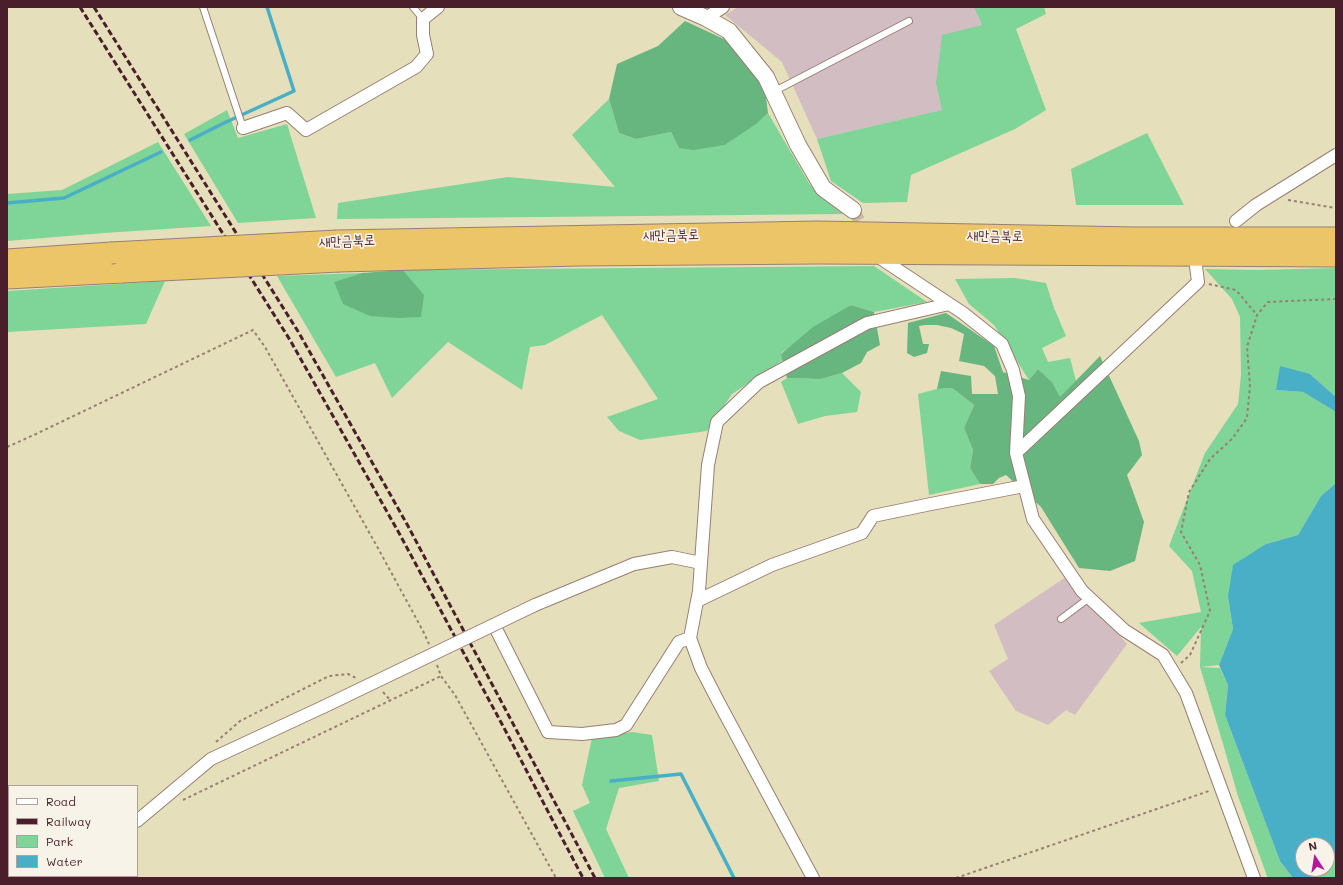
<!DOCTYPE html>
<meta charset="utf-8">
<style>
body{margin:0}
#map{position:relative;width:1343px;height:885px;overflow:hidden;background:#e5dfbb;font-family:Mali,sans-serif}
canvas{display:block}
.frame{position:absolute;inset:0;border:8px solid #4a1f2b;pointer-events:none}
.legend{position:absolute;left:8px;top:785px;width:130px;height:92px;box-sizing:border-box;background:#f7f3e8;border:1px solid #b29e9c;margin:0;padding:5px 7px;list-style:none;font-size:12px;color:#4a1f2b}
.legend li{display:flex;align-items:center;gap:8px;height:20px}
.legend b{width:20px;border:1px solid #b29e9c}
.north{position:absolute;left:1295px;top:837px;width:40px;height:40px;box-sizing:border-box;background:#f7f3e8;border:1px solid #b29e9c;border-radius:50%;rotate:348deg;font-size:11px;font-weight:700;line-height:16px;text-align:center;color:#4a1f2b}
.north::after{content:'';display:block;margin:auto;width:14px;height:18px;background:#b5179e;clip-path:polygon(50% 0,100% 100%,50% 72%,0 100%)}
</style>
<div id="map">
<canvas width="1343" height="885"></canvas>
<div class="frame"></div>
<ul class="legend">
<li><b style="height:5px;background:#fff"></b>Road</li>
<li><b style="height:5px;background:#4a1f2b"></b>Railway</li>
<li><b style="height:11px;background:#7fd498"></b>Park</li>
<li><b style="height:11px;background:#48afc7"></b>Water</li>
</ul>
<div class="north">N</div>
</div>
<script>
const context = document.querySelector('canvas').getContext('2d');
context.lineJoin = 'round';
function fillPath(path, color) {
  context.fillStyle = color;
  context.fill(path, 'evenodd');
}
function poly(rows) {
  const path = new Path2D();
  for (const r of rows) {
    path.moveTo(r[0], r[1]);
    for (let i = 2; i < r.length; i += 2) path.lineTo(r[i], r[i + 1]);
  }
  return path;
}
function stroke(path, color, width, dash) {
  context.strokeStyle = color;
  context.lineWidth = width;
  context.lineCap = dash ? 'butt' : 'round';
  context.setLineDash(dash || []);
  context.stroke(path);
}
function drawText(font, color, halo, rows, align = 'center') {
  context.font = font + ' Mali,"Poor Story",sans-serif';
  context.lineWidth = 3.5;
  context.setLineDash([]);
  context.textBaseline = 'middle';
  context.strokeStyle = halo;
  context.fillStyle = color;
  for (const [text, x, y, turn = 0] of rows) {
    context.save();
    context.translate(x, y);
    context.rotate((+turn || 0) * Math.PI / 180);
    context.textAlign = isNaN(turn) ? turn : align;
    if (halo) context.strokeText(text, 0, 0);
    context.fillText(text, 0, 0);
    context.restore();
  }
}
const industrial = poly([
 [738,7,974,7,982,25,936,84,943,110,817,139,782,62,725,15],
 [1066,577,1127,644,1075,715,1066,710,1048,725,1016,711,989,671,1008,659,994,625]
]);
const green = poly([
 [974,7,1044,7,1046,14,1016,29,1046,110,1015,129,911,175,907,202,863,203,831,181,817,139,942,110,936,84,942,35,982,25],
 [609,99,619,133,636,139,671,132,679,148,725,145,755,124,768,113,810,185,843,214,337,219,338,203,508,177,615,187,572,135],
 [227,110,238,138,287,124,316,218,238,223,184,134],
 [1147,133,1184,205,1076,205,1071,169],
 [158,142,211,226,104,233,7,241,7,194,62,190],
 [874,266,927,302,874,312,851,305,781,353,783,360,732,394,707,431,640,440,619,431,607,417,658,399,602,315,545,345,530,347,522,390,448,342,392,398,375,363,336,377,277,276,362,273,335,282,424,296,403,270],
 [1336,268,1336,397,1310,374,1276,390,1303,392,1336,412,1336,483,1321,496,1298,535,1266,544,1228,597,1233,629,1219,665,1200,667,1201,627,1177,656,1139,623,1201,612,1192,571,1169,546,1205,453,1238,404,1241,375,1240,317,1232,299,1205,269,1256,270],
 [1015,278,1046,283,1054,308,1066,336,1042,348,1048,362,1070,358,1076,381,1060,398,1052,382,1038,369,1029,380,994,325,969,304,955,279],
 [165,281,146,324,7,332,7,291],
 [842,373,861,392,857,412,825,416,798,424,781,382,787,378,821,379],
 [952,388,974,405,964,428,973,450,970,468,980,484,929,495,918,394,937,389],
 [1200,667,1220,668,1228,685,1225,715,1280,861,1293,878,1268,878,1267,876,1238,796,1221,737],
 [632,732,652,735,659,781,619,788,606,829,629,878,605,878,573,811,590,803,582,785,592,738],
 [1336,857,1336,878,1314,878,1324,869,1327,869,1327,866]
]);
const forest = poly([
 [685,21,728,41,765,90,768,113,756,124,725,145,693,150,679,148,671,132,636,139,619,133,609,99,617,64,658,46],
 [403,270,424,295,421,317,398,318,370,316,343,304,334,282,362,273],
 [851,305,874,312,880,345,867,352,861,363,842,373,821,379,787,378,781,354,813,327],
 [946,313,994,346,1003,372,1029,380,1038,369,1052,382,1060,397,1100,356,1139,441,1142,455,1127,475,1144,522,1135,561,1110,571,1079,568,1041,507,1006,475,999,478,993,484,980,484,970,468,973,450,964,428,974,405,952,388,937,389,941,371,971,376,972,394,998,394,995,376,984,366,959,361,964,334,951,328,937,325,925,325,919,326,923,344,929,344,927,353,914,357,907,353,908,323]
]);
const water = poly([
 [1280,366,1310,374,1336,397,1336,412,1303,392,1276,390],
 [1336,483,1336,857,1327,866,1327,845,1303,845,1303,869,1324,869,1314,878,1293,878,1280,861,1225,715,1228,685,1219,665,1233,629,1228,597,1233,565,1266,544,1298,535,1321,496]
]);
const stream = poly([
 [190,140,224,123,294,91,267,7],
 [7,203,64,198,161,152],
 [611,781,681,774,734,878]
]);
const minorTunnel = poly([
 [853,210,869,237]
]);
const path = poly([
 [1288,200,1336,208],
 [1209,284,1236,290,1257,315],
 [7,447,36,434,253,330,265,347,379,550,423,631,429,644],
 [1181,663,1190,655,1210,611,1200,565,1181,532,1189,492,1210,459,1232,439,1247,418,1250,385,1247,347,1257,315,1268,302,1336,299],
 [437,665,441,676,455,695,556,878],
 [383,692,390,700],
 [216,742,240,721,329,676,348,674,356,678],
 [183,800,441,676],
 [23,878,27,876],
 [956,878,1209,791]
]);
const service = poly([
 [203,7,243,128],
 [413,7,423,19],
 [773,92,909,21],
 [1061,619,1089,598]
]);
const minor = poly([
 [706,18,723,7],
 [243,128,287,113,306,130,416,67,427,54,423,35,423,19,438,7],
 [1236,221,1256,205,1336,155],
 [883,260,963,313,1002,344,1013,370,1019,396,1016,453,1033,519,1082,591,1124,630,1163,655,1186,693,1254,878],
 [1016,453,1198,282,1196,266],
 [697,601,772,565,862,533,873,516,931,504,1024,486],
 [535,605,634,564,672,557,701,563],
 [494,625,548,732,582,734,616,730,626,725,679,642,690,638],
 [137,821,211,759,323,707],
 [813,878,718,701,701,668,690,638,699,591,708,465,717,422,759,382,867,323,949,304]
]);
const tertiary = poly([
 [681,7,706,18,729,31,766,77,798,145,823,188,853,210]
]);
const trunk = poly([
 [337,241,817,232,1136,238,1336,238],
 [7,260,111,253],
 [339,261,580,255,819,253,1336,256],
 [7,278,122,272]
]);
const rail = poly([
 [80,7,290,340,399,533,503,726,583,878],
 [94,7,299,333,408,526,595,878]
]);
const minorBridge = poly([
 [323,707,535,605]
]);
const trunkBridge = poly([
 [111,253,337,241],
 [122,272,339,261]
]);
const streetNames = [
 ["새만금북로",671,235,-1],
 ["새만금북로",995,236,1],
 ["새만금북로",347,241,-2]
];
fillPath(industrial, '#d2bec2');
fillPath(green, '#7fd498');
fillPath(forest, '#67b680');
fillPath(water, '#48afc7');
stroke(stream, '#48afc7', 3.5);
stroke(minorTunnel, '#c6b99e', 12, [12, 6]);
stroke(service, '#987f73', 8);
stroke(minor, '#987f73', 14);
stroke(tertiary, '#987f73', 18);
stroke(trunk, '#987f73', 23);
stroke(path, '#987f73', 2, [3, 3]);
stroke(service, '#fff', 6);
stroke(minor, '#fff', 12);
stroke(tertiary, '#fff', 16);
stroke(trunk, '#edc569', 21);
stroke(rail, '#4a1f2b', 3, [6, 3]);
stroke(minorBridge, '#987f73', 14, []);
stroke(trunkBridge, '#987f73', 23, []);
stroke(minorBridge, '#fff', 12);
stroke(trunkBridge, '#edc569', 21);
drawText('14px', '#4a1f2b', '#f7f3e8', streetNames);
</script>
